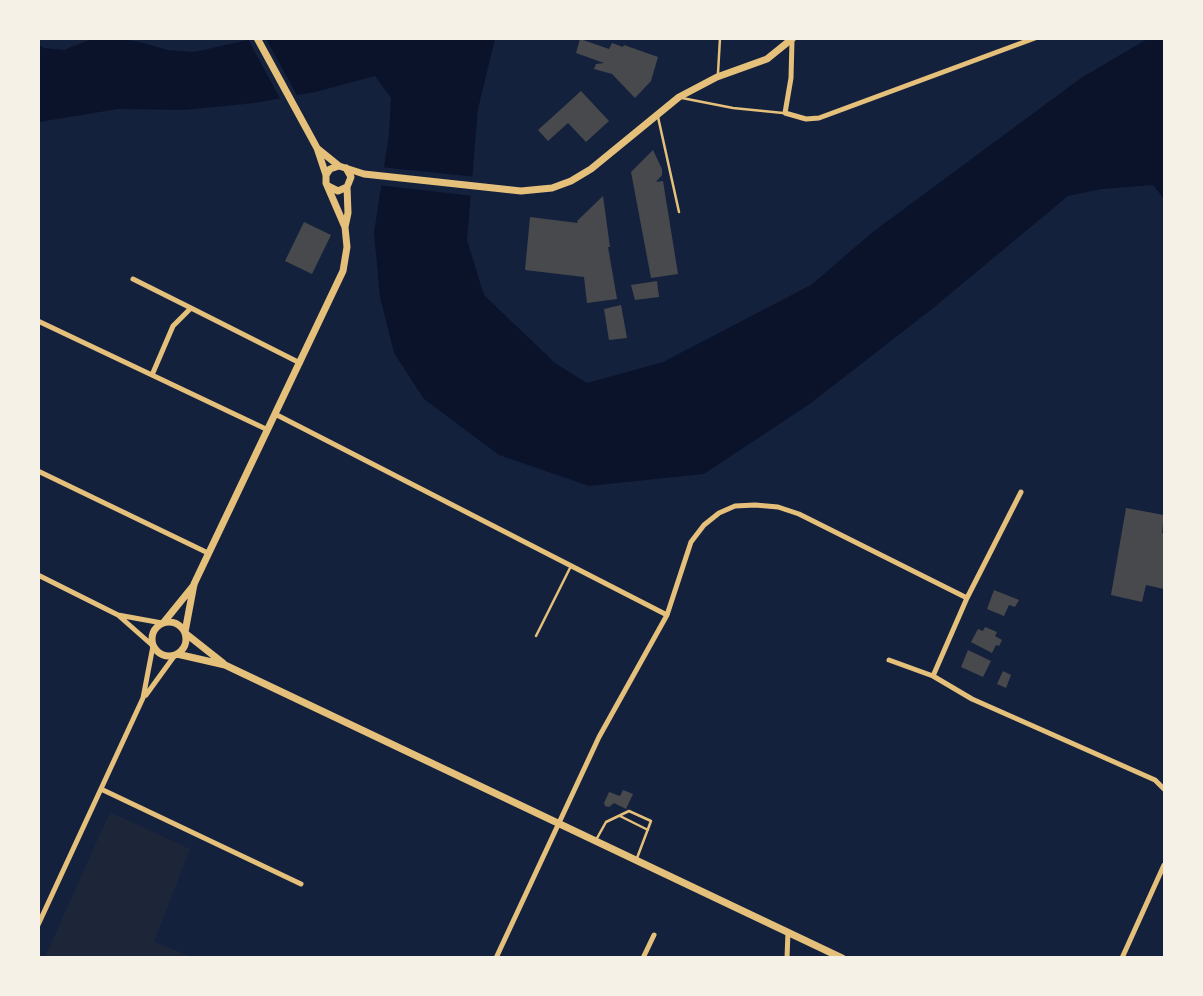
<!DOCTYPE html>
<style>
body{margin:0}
#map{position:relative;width:1203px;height:996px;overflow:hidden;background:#14213d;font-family:"Nunito Sans",sans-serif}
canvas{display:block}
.frame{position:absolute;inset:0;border:40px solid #f6f1e7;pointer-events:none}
</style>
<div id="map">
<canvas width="1203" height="996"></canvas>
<div class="frame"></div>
</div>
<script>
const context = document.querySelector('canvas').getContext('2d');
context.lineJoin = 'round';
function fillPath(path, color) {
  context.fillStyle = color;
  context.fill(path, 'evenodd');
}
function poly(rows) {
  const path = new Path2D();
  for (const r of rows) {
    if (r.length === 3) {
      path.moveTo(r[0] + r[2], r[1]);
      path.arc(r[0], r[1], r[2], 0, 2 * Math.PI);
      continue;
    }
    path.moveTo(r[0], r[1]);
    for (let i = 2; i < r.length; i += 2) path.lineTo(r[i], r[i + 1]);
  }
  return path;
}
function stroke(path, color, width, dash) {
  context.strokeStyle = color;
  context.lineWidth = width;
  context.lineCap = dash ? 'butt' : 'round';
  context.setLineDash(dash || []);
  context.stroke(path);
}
const green = poly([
 [110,812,190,849,154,942,193,957,45,957]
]);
const water = poly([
 [116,38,140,42,168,50,194,52,252,39,495,39,478,109,467,240,484,295,555,363,587,383,663,362,811,285,874,231,1081,78,1147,39,1164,39,1164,199,1153,185,1102,189,1068,196,932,309,811,403,704,474,589,486,499,455,424,399,394,353,380,297,374,233,389,134,391,98,375,76,315,92,255,103,184,110,118,109,39,122,38,44,44,48,64,50,89,40]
]);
const pier = poly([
 [248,39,266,39,299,99,282,102],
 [380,167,476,177,474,196,378,185]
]);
const building = poly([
 [580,39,609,49,612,43,623,47,624,45,658,57,651,81,635,98,612,74,594,69,596,64,604,63,576,53],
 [581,91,609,121,586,142,568,123,548,141,538,130],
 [653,150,662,169,662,175,656,182,663,181,678,274,651,278,631,172],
 [603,196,610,247,608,247,617,299,587,303,584,277,525,270,530,217,578,223,577,221],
 [304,222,331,235,312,274,285,261],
 [657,281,659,297,635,300,631,285],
 [621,305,627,338,609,340,604,309],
 [1126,508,1164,515,1162,533,1164,533,1164,589,1146,585,1142,602,1111,595],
 [994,590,1019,600,1015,607,1009,605,1004,616,987,609],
 [985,627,997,632,995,636,1002,640,999,646,996,645,992,653,971,642,978,629,983,631],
 [968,650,991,661,983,677,961,667],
 [1003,671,1011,675,1006,688,997,684],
 [623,790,633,794,626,809,614,803,609,807,605,806,604,803,609,792,620,796]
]);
const service = poly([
 [718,73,720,38],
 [682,98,733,108,783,113],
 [658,117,679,212],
 [536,636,571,566],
 [620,816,648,830],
 [596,840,606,822,629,811,651,821,637,858]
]);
const minor = poly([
 [792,40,791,78,785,113,806,119,819,118,1035,38],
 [133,279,191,308],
 [38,321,268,430],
 [152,375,173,326,191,308,300,363],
 [275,414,667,615],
 [38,471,208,553],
 [38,575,118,615,152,645],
 [118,615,162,623],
 [889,660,933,676,972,699,1155,780,1164,789],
 [933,676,967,598,1021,492],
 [146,695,175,655],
 [103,790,301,884],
 [38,925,143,698,153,646],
 [496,958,599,737,667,615,691,542,704,525,719,513,735,506,755,505,778,507,799,514,967,598],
 [643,958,654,935],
 [787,958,788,932],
 [1122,958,1164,865]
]);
const secondary = poly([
 [257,38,317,148,326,175,326,183,345,227],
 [318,149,339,166],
 [326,175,330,169,339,166,364,174,521,191,552,188,571,181,591,169,679,97,717,77,767,59,793,38],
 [328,186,338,191,347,187,351,177,346,168],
 [169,639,17],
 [164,622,194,585],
 [185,632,194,584,343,271,347,247,345,227,348,213,347,187],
 [185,633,223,663],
 [177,654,225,665,842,958]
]);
fillPath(green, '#1d2539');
fillPath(water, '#0b132b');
fillPath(pier, '#14213d');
fillPath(building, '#48494c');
stroke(service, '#e5c07b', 2.5);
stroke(minor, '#e5c07b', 5);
stroke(secondary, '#e5c07b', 7);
</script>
